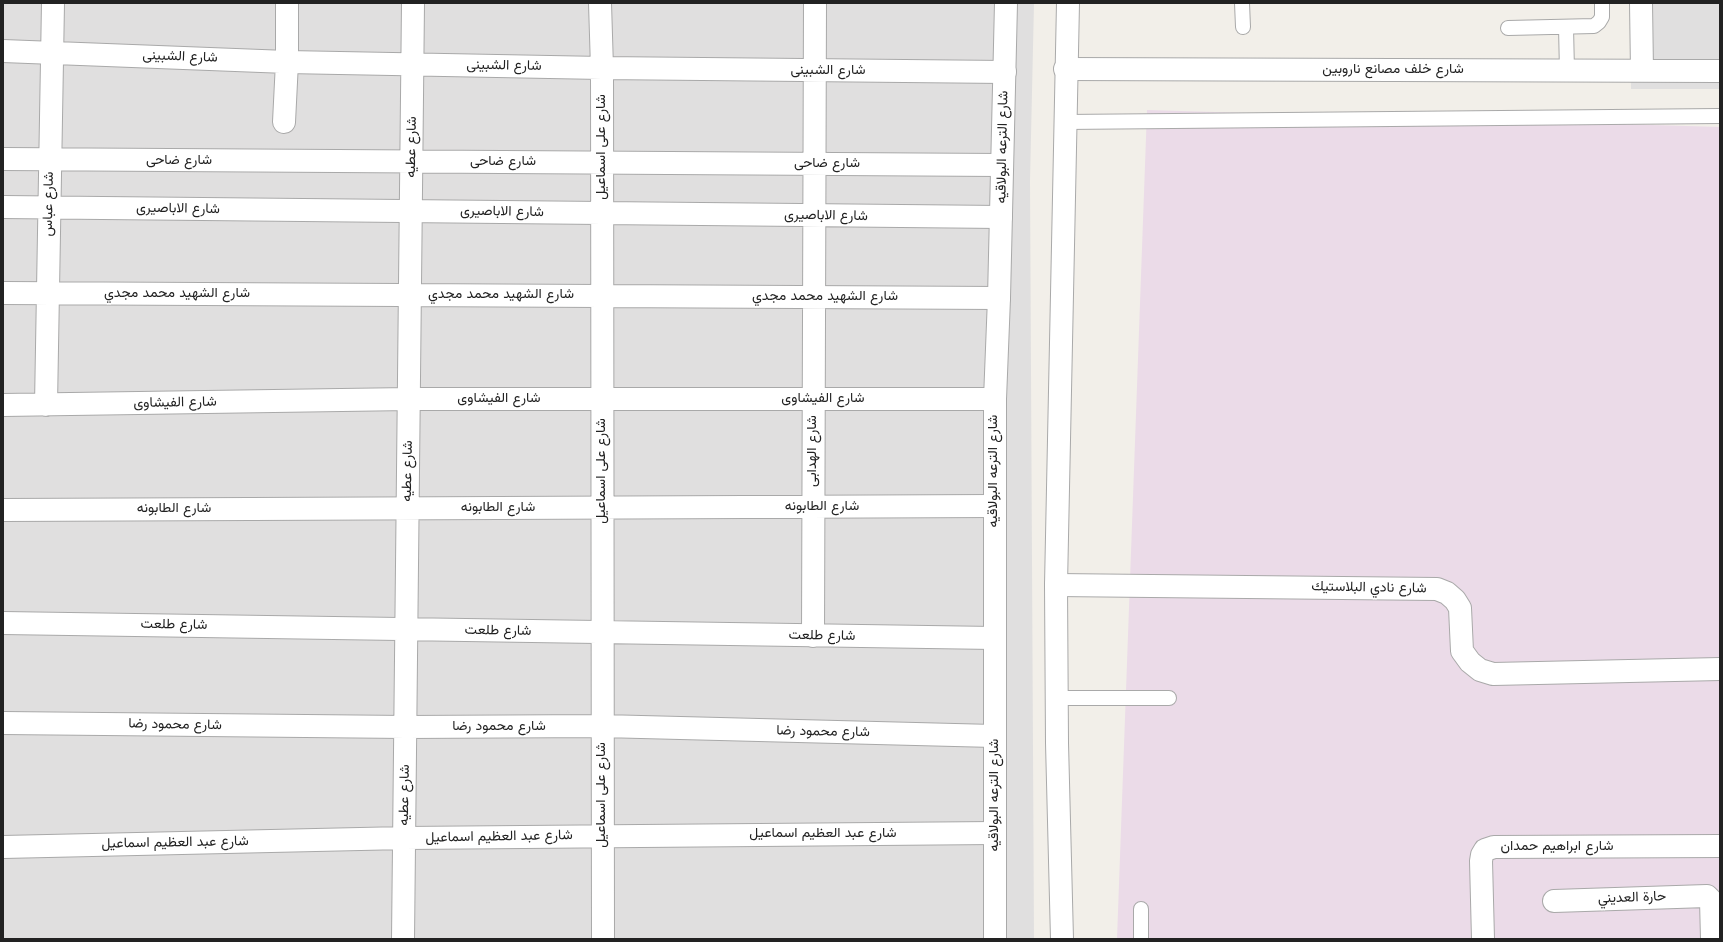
<!DOCTYPE html>
<meta charset="utf-8">
<style>
body{margin:0}
#map{position:relative;width:1723px;height:942px;overflow:hidden;background:#f2efe9;font-family:Jost,sans-serif}
canvas{display:block}
.frame{position:absolute;inset:0;border:4px solid #222;pointer-events:none}
</style>
<div id="map">
<canvas width="1723" height="942"></canvas>
<div class="frame"></div>
</div>
<script>
const context = document.querySelector('canvas').getContext('2d');
context.lineJoin = 'round';
function fillPath(path, color) {
  context.fillStyle = color;
  context.fill(path, 'evenodd');
}
function poly(rows) {
  const path = new Path2D();
  for (const r of rows) {
    path.moveTo(r[0], r[1]);
    for (let i = 2; i < r.length; i += 2) path.lineTo(r[i], r[i + 1]);
  }
  return path;
}
function stroke(path, color, width, dash) {
  context.strokeStyle = color;
  context.lineWidth = width;
  context.lineCap = dash ? 'butt' : 'round';
  context.setLineDash(dash || []);
  context.stroke(path);
}
function drawText(font, color, halo, rows, align = 'center') {
  context.font = font + ' Jost,Vazirmatn,sans-serif';
  context.lineWidth = 3;
  context.setLineDash([]);
  context.textBaseline = 'middle';
  context.strokeStyle = halo;
  context.fillStyle = color;
  for (const [text, x, y, turn = 0] of rows) {
    context.save();
    context.translate(x, y);
    context.rotate((+turn || 0) * Math.PI / 180);
    context.textAlign = isNaN(turn) ? turn : align;
    if (halo) context.strokeText(text, 0, 0);
    context.fillText(text, 0, 0);
    context.restore();
  }
}
const residential = poly([
 [3,3,1034,3,1030,181,1034,939,3,939],
 [1630,3,1720,3,1720,89,1631,89]
]);
const industrial = poly([
 [1147,110,1720,127,1720,939,1117,939]
]);
const service = poly([
 [1242,3,1243,27],
 [1566,27,1567,71],
 [1508,28,1594,26,1599,22,1602,17,1602,3],
 [1064,122,1720,116],
 [1057,698,1169,698],
 [1141,909,1141,939]
]);
const minor = poly([
 [600,3,602,68,603,939],
 [1641,3,1642,71],
 [3,51,287,62,602,68,1005,72],
 [1065,69,1720,71],
 [284,122,287,62,287,3],
 [3,159,1002,165],
 [3,207,1001,217],
 [3,293,999,298],
 [3,405,409,399,995,399],
 [46,405,53,3],
 [3,510,994,506],
 [1056,585,1437,589,1447,593,1455,600,1460,608,1462,651,1470,662,1480,670,1493,674,1720,669],
 [3,623,994,638],
 [813,636,815,3],
 [3,723,406,727,602,726,994,736],
 [3,847,405,838,995,833],
 [1554,901,1707,896,1711,900,1712,939],
 [403,939,413,3],
 [1483,939,1481,861,1482,855,1485,850,1494,847,1720,846]
]);
const tertiary = poly([
 [995,939,995,399,999,298,1006,3],
 [1062,939,1057,743,1056,585,1068,3]
]);
const streetNames = [
 ["شارع الشبينى",180,57,2],
 ["شارع الشبينى",504,66,1],
 ["شارع خلف مصانع ناروبين",1393,70],
 ["شارع الشبينى",828,71],
 ["شارع عطيه",412,147,-89],
 ["شارع على اسماعيل",602,147,-90],
 ["شارع الترعه البولاقيه",1003,147,-89],
 ["شارع ضاحى",179,161],
 ["شارع ضاحى",503,162],
 ["شارع ضاحى",827,164],
 ["شارع عباس",49,204,-89],
 ["شارع الاباصيرى",178,209,1],
 ["شارع الاباصيرى",502,212,1],
 ["شارع الاباصيرى",826,216,1],
 ["شارع الشهيد محمد مجدي",177,294],
 ["شارع الشهيد محمد مجدي",501,295],
 ["شارع الشهيد محمد مجدي",825,297],
 ["شارع الفيشاوى",499,399],
 ["شارع الفيشاوى",823,399],
 ["شارع الفيشاوى",175,403,-1],
 ["شارع الهدابى",813,451,-90],
 ["شارع عطيه",408,471,-89],
 ["شارع على اسماعيل",602,471,-90],
 ["شارع الترعه البولاقيه",994,471,-90],
 ["شارع الطابونه",822,507],
 ["شارع الطابونه",498,508],
 ["شارع الطابونه",174,509],
 ["شارع نادي البلاستيك",1369,588,1],
 ["شارع طلعت",174,625,1],
 ["شارع طلعت",498,631,1],
 ["شارع طلعت",822,636,1],
 ["شارع محمود رضا",175,725,1],
 ["شارع محمود رضا",499,727],
 ["شارع محمود رضا",823,732,1],
 ["شارع عطيه",405,795,-89],
 ["شارع على اسماعيل",602,795,-90],
 ["شارع الترعه البولاقيه",995,795,-90],
 ["شارع عبد العظيم اسماعيل",823,834],
 ["شارع عبد العظيم اسماعيل",499,837,-1],
 ["شارع عبد العظيم اسماعيل",175,843,-1],
 ["شارع ابراهيم حمدان",1557,847],
 ["حارة العديني",1632,898,-2]
];
fillPath(residential, '#e0dfdf');
fillPath(industrial, '#ebdbe8');
stroke(service, '#a9a9a9', 16);
stroke(minor, '#a9a9a9', 24);
stroke(tertiary, '#a9a9a9', 24);
stroke(service, '#fff', 14);
stroke(minor, '#fff', 22);
stroke(tertiary, '#fff', 22);
drawText('14px', '#222', '#fff', streetNames);
</script>
